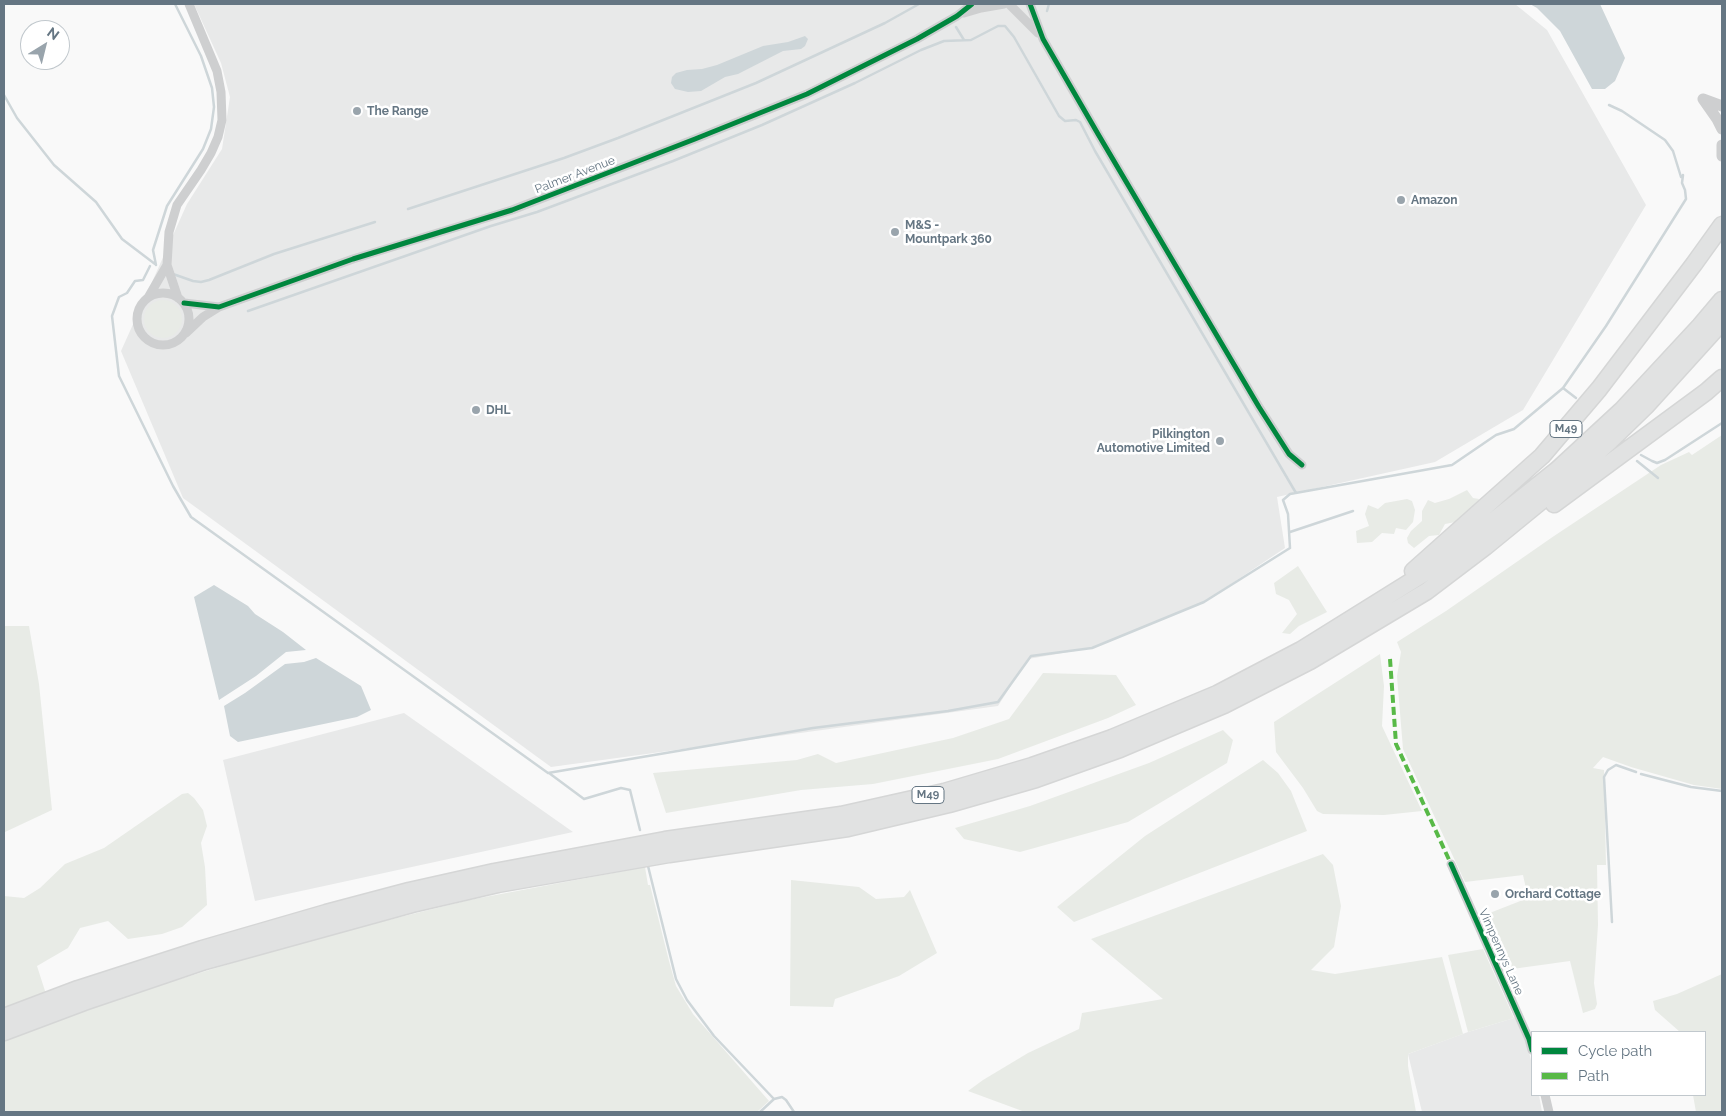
<!DOCTYPE html>
<style>
body{margin:0}
#map{position:relative;width:1726px;height:1116px;overflow:hidden;background:#f9f9f9;font-family:Raleway,sans-serif}
canvas{display:block}
.frame{position:absolute;inset:0;border:5px solid #657683;pointer-events:none}
.legend{position:absolute;left:1531px;top:1031px;width:175px;height:65px;box-sizing:border-box;background:#fff;border:1px solid #c1c8cd;margin:0;padding:6px 9px;list-style:none;font-size:15px;color:#657683}
.legend li{display:flex;align-items:center;gap:10px;height:25px}
.legend b{width:25px;border:1px solid #c1c8cd}
.north{position:absolute;left:20px;top:20px;width:50px;height:50px;box-sizing:border-box;background:#fff;border:1px solid #c1c8cd;border-radius:50%;rotate:36deg;font-size:14px;font-weight:700;line-height:20px;text-align:center;color:#657683}
.north::after{content:'';display:block;margin:auto;width:18px;height:22px;background:#99a4ac;clip-path:polygon(50% 0,100% 100%,50% 72%,0 100%)}
</style>
<div id="map">
<canvas width="1726" height="1116"></canvas>
<div class="frame"></div>
<ul class="legend">
<li><b style="height:6px;background:#00873e"></b>Cycle path</li>
<li><b style="height:6px;background:#58b947"></b>Path</li>
</ul>
<div class="north">N</div>
</div>
<script>
const context = document.querySelector('canvas').getContext('2d');
context.lineJoin = 'round';
function fillPath(path, color) {
  context.fillStyle = color;
  context.fill(path, 'evenodd');
}
function poly(rows) {
  const path = new Path2D();
  for (const r of rows) {
    if (r.length === 3) {
      path.moveTo(r[0] + r[2], r[1]);
      path.arc(r[0], r[1], r[2], 0, 2 * Math.PI);
      continue;
    }
    path.moveTo(r[0], r[1]);
    for (let i = 2; i < r.length; i += 2) path.lineTo(r[i], r[i + 1]);
  }
  return path;
}
function stroke(path, color, width, dash) {
  context.strokeStyle = color;
  context.lineWidth = width;
  context.lineCap = dash ? 'butt' : 'round';
  context.setLineDash(dash || []);
  context.stroke(path);
}
function drawText(font, color, halo, rows, align = 'center') {
  context.font = font + ' Raleway,sans-serif';
  context.lineWidth = 5;
  context.setLineDash([]);
  context.textBaseline = 'middle';
  context.strokeStyle = halo;
  context.fillStyle = color;
  for (const [text, x, y, turn = 0] of rows) {
    context.save();
    context.translate(x, y);
    context.rotate((+turn || 0) * Math.PI / 180);
    context.textAlign = isNaN(turn) ? turn : align;
    if (halo) context.strokeText(text, 0, 0);
    context.fillText(text, 0, 0);
    context.restore();
  }
}
const built = poly([
 [194,4,1515,4,1547,30,1646,205,1523,410,1435,462,1277,497,1285,548,1204,602,1092,648,1028,659,998,706,551,767,183,498,121,351,187,204,222,149,230,97,221,63],
 [404,713,573,832,255,901,223,760],
 [1517,1017,1528,1047,1532,1065,1532,1095,1539,1095,1542,1112,1422,1112,1408,1054,1468,1032]
]);
const green = poly([
 [163,319,19],
 [1722,435,1722,789,1694,785,1631,767,1603,757,1593,768,1604,770,1606,865,1597,865,1598,925,1594,983,1597,1004,1595,1009,1583,1013,1570,961,1505,970,1482,916,1528,898,1523,875,1465,882,1403,749,1397,676,1401,652,1397,642,1446,611,1554,536,1661,465,1689,452,1692,455],
 [1467,490,1473,498,1479,499,1476,507,1461,521,1445,524,1439,535,1429,536,1414,548,1408,543,1407,538,1411,531,1422,521,1422,511,1428,500,1435,503,1449,499],
 [1407,499,1412,501,1415,510,1413,522,1406,530,1396,528,1394,534,1382,533,1372,542,1357,543,1356,531,1369,526,1365,514,1368,505,1378,509,1385,503],
 [1298,566,1327,612,1299,626,1290,634,1282,633,1297,614,1289,600,1276,594,1274,583],
 [4,626,29,626,39,684,52,810,5,832,4,818],
 [1380,654,1384,686,1382,726,1422,811,1384,815,1323,814,1317,811,1303,788,1276,752,1274,722],
 [1043,673,1116,675,1136,705,1108,718,998,759,873,784,801,790,666,813,653,773,797,760,818,754,836,763,953,738,1009,719],
 [1223,730,1233,740,1227,763,1128,822,1020,852,964,839,955,828,1030,806,1149,763],
 [1263,760,1278,773,1291,791,1307,831,1074,922,1057,907,1145,836],
 [188,793,194,798,203,810,207,826,201,843,205,867,207,905,182,927,162,934,128,939,108,921,80,928,68,948,37,966,46,994,4,1009,4,896,24,898,40,888,65,864,104,848,182,794],
 [1323,854,1333,865,1341,906,1334,947,1311,970,1335,974,1442,957,1463,1034,1408,1054,1408,1066,1416,1112,1025,1112,968,1091,983,1080,1028,1053,1079,1029,1082,1013,1163,999,1091,939],
 [645,867,648,885,650,885,669,961,676,986,693,1014,769,1101,757,1112,4,1112,4,1041,81,1011,151,988,245,959,360,927,469,900],
 [791,880,859,887,876,899,904,897,910,890,937,953,899,976,835,999,833,1007,790,1006],
 [1483,949,1514,1018,1468,1032,1448,955],
 [1722,974,1722,1112,1696,1112,1693,1095,1705,1095,1705,1032,1680,1032,1655,1010,1653,1001,1677,994]
]);
const water = poly([
 [1530,4,1600,4,1625,58,1615,81,1605,89,1592,89,1560,31,1537,8],
 [805,36,808,39,805,46,801,49,783,51,738,74,725,77,701,91,688,92,675,89,671,83,672,77,676,73,687,70,702,69,717,65,763,46,788,42],
 [214,585,248,606,255,614,283,632,306,650,286,652,256,676,219,700,194,597],
 [316,658,361,686,371,710,357,717,238,742,230,736,224,706,245,693,285,664,304,662]
]);
const stream = poly([
 [1047,11,1049,4],
 [956,27,964,40],
 [4,95,17,118,54,165,96,202,122,239,155,264],
 [1609,105,1622,111,1665,140,1673,151,1681,177],
 [408,209,564,158,618,138,756,83,885,23,919,4],
 [156,265,153,250,167,206,203,149,211,129,214,107,212,88,201,56,175,4],
 [150,266,143,280,135,281,127,293,119,297,112,316,119,376,173,486,191,517,548,773,813,728,948,711,998,702,1031,656,1092,648,1204,602,1290,548,1288,514,1283,500,1290,494,1452,465,1496,435,1514,429,1563,388,1606,326,1686,199,1685,190,1682,183,1683,175],
 [173,274,193,281,201,282,209,280,274,254,375,222],
 [248,311,491,226,537,212,673,161,762,125,855,83,921,50,944,41,971,40,998,26,1005,26,1014,37,1059,116,1065,121,1076,120,1080,122,1095,151,1296,493],
 [1563,388,1576,398],
 [1641,455,1652,461,1657,463,1665,460,1722,423],
 [1637,461,1658,478],
 [1290,532,1353,511],
 [549,773,584,799,621,788,630,790,640,830],
 [1641,774,1691,787,1722,791],
 [648,866,676,979,687,1000,714,1036,774,1099],
 [1612,922,1604,777,1608,770,1616,765,1636,772],
 [760,1112,774,1099,782,1097,786,1100,794,1112]
]);
const minor = poly([
 [1030,4,1043,39,1098,134,1259,407,1289,454,1302,465],
 [1010,5,1038,33],
 [964,13,981,8,1004,4],
 [163,319,26],
 [149,296,167,265],
 [178,298,167,265,169,232,177,205,201,170,211,153,218,137,222,120,221,92,217,71,189,4],
 [184,303,219,307,353,259,512,210,695,139,807,94,917,39,957,16,972,4],
 [186,333,203,317,219,307],
 [1451,864,1529,1039,1532,1050],
 [1545,1095,1549,1112]
]);
const tertiary = poly([
 [1703,99,1717,119,1722,129],
 [1703,99,1722,106],
 [1722,145,1722,156]
]);
const motorway = poly([
 [1554,504,1706,392,1722,378],
 [1413,571,1542,456,1599,389,1694,264,1722,225],
 [4,1017,78,989,202,949,326,913,409,891,494,872,665,840,841,815,944,792,1032,766,1112,738,1217,694,1301,650,1439,564,1557,470,1623,409,1700,326,1722,300],
 [4,1032,84,1002,205,961,412,904,498,884,669,854,848,828,949,804,1036,779,1120,749,1224,705,1310,661,1427,591,1485,547,1567,480,1610,441,1647,405,1722,322]
]);
const quiet = poly([
 [1390,659,1396,744,1451,864]
]);
const cycleway = poly([
 [1030,4,1043,39,1098,134,1259,407,1289,454,1302,465],
 [184,303,219,307,353,259,512,210,695,139,807,94,917,39,957,16,972,4],
 [1451,864,1529,1039,1532,1050]
]);
const markers = [
 [357,111,5,"#99a4ac"],
 [1401,200,5,"#99a4ac"],
 [895,232,5,"#99a4ac"],
 [476,410,5,"#99a4ac"],
 [1220,441,5,"#99a4ac"],
 [1495,894,5,"#99a4ac"]
];
const shields = [
 [1566,429,32],
 [928,795,32]
];
const shieldNames = [
 ["M49",1566,429],
 ["M49",928,795]
];
const poiNames = [
 ["The Range",367,111],
 ["Amazon",1411,200],
 ["M&S -",905,225],
 ["Mountpark 360",905,239],
 ["DHL",486,410],
 ["Pilkington",1210,434,"right"],
 ["Automotive Limited",1210,448,"right"],
 ["Orchard Cottage",1505,894]
];
const streetNames = [
 ["Palmer Avenue",575,175,-21],
 ["Vimpennys Lane",1501,952,66]
];
fillPath(built, '#e8e9e9');
fillPath(green, '#e8ebe6');
fillPath(water, '#ced6d9');
stroke(stream, '#ced6d9', 2.5);
stroke(motorway, '#d5d6d6', 19);
stroke(minor, '#cecfd0', 9);
stroke(tertiary, '#cecfd0', 11);
stroke(motorway, '#e1e2e2', 16);
stroke(quiet, '#58b947', 4, [8, 4]);
stroke(cycleway, '#00873e', 5);
for (const [x, y, r, color] of markers) {
  const dot = new Path2D();
  dot.arc(x, y, r, 0, 2 * Math.PI);
  context.fillStyle = color;
  context.fill(dot);
  stroke(dot, '#fff', 2);
}
for (const [x, y, w] of shields) {
  const box = new Path2D();
  box.roundRect(x - w / 2, y - 8.5, w, 17, 4);
  context.fillStyle = '#fff';
  context.fill(box);
  stroke(box, '#657683', 1);
}
drawText('bold 11px', '#657683', null, shieldNames);
drawText('bold 12px', '#657683', '#fff', poiNames, 'left');
drawText('12px', '#657683', '#fff', streetNames);
</script>
